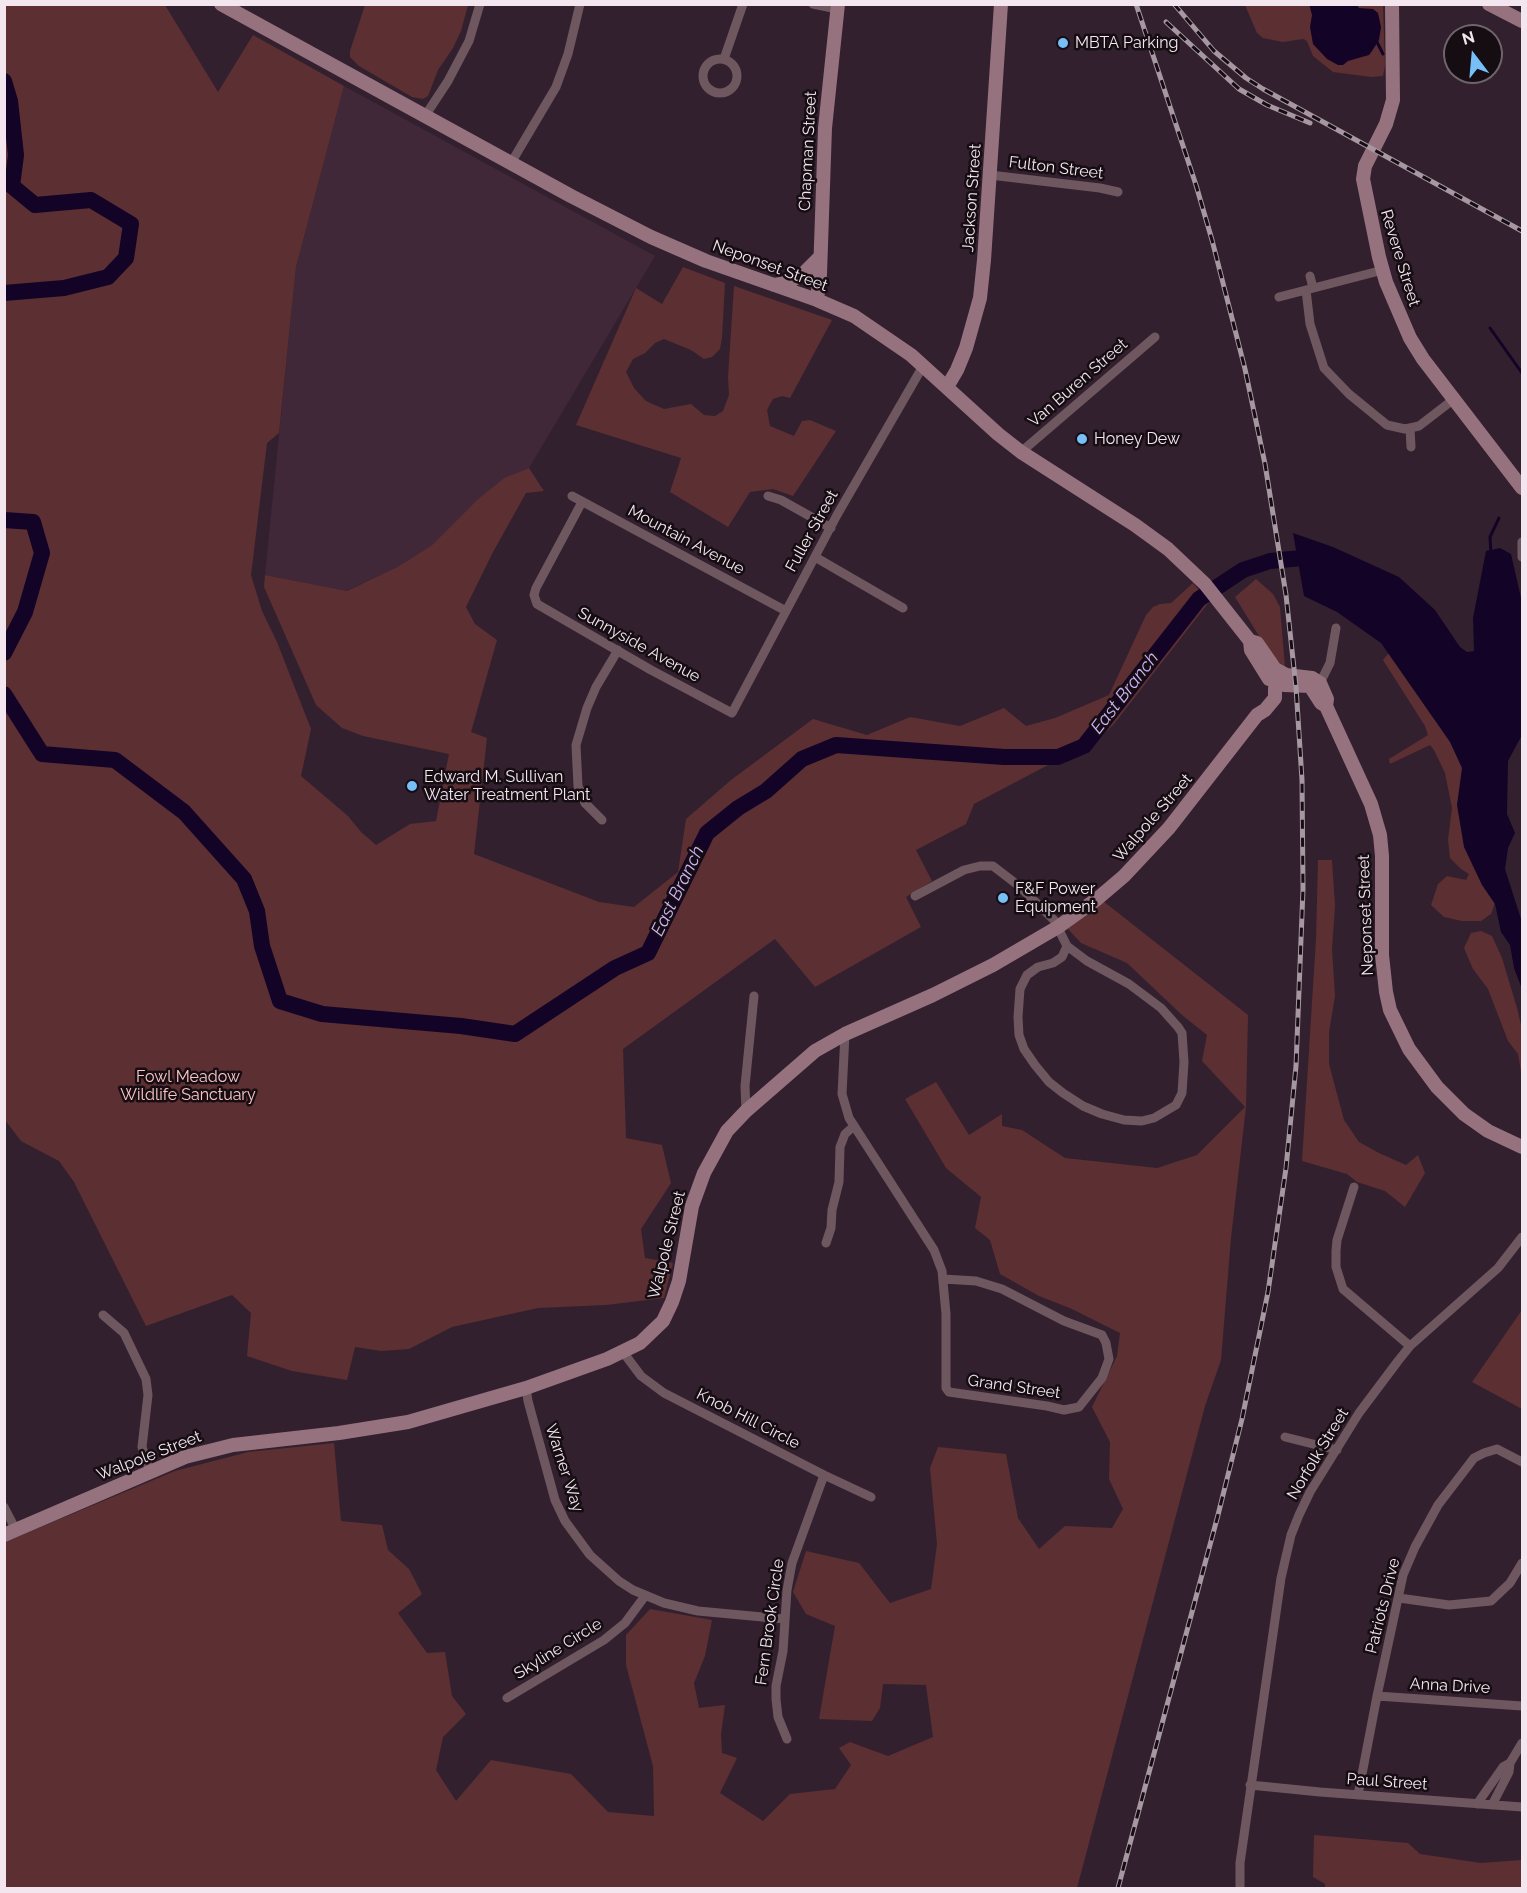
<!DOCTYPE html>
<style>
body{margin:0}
#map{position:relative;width:1527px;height:1893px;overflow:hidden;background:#33202e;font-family:Raleway,sans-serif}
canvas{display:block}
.frame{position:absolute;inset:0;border:6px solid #f3e6ef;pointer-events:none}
.north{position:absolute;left:1443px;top:24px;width:60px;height:60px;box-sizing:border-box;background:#160d13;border:2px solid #6e646b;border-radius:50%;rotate:344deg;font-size:16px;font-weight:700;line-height:24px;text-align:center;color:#f3e6ef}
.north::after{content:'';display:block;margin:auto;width:21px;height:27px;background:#76c0f7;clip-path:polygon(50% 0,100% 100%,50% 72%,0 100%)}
</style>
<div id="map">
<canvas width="1527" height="1893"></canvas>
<div class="frame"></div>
<div class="north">N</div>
</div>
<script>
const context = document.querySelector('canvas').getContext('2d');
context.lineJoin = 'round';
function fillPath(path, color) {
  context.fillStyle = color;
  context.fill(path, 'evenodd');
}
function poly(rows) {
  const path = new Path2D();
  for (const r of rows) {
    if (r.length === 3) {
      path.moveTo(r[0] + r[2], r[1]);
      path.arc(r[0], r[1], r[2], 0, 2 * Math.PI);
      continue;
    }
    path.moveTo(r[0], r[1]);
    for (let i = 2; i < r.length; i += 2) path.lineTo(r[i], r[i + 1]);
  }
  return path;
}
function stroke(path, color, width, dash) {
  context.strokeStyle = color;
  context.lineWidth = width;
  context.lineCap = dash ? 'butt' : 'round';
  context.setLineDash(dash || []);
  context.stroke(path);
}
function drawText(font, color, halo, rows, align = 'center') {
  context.font = font + ' Raleway,sans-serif';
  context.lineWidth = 5;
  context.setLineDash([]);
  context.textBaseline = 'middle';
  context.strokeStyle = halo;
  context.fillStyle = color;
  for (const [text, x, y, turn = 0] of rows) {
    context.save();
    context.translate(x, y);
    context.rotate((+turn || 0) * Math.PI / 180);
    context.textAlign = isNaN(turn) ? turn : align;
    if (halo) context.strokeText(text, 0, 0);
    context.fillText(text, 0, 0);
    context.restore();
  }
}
const built = poly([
 [344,86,655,256,529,468,504,478,478,499,432,545,399,566,346,591,265,575,296,267]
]);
const green = poly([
 [5,5,165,5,218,92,253,35,344,86,296,267,279,433,267,443,251,575,262,611,277,642,311,729,301,776,348,816,361,832,376,845,410,824,436,821,449,754,363,736,342,728,316,705,264,587,265,575,347,591,399,566,432,545,478,499,504,478,529,468,544,491,526,493,493,552,466,607,475,624,497,640,471,732,487,738,474,854,599,902,634,907,678,872,686,819,731,780,813,719,867,735,910,717,960,726,1004,708,1026,726,1055,718,1109,695,1146,615,1153,607,1160,604,1171,603,1193,583,1209,602,1114,724,1086,751,1048,765,974,804,966,824,916,850,932,881,906,897,921,927,815,987,775,939,623,1049,626,1138,662,1145,671,1183,641,1229,645,1258,673,1263,664,1298,606,1305,538,1308,452,1327,409,1349,381,1351,355,1347,347,1380,292,1371,247,1356,251,1313,232,1295,146,1326,74,1182,59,1161,21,1141,5,1120],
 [365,5,468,5,461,31,453,48,438,70,428,96,423,99,412,97,359,66,350,57,350,51],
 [1245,5,1383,5,1385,65,1383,76,1371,77,1333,72,1313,56,1307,41,1303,39,1283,42,1263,38,1257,33],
 [683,267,725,283,722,338,720,349,712,357,704,359,691,350,664,339,655,343,645,353,633,359,626,372,634,388,646,401,664,409,691,404,704,415,715,416,723,411,729,395,728,377,734,286,832,320,790,398,782,396,773,399,767,410,770,426,794,436,802,421,810,420,836,431,793,496,773,489,750,492,728,527,670,492,681,458,576,425,636,288,662,304],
 [1256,579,1273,594,1280,607,1285,667,1272,657,1235,597],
 [1393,648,1461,736,1495,890,1494,906,1491,914,1481,921,1462,921,1444,917,1431,905,1438,884,1447,876,1466,880,1469,874,1461,869,1450,858,1448,840,1452,808,1445,773,1434,750,1430,745,1390,764,1389,759,1428,735,1425,726,1383,660],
 [1318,860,1332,860,1335,906,1332,949,1335,996,1329,1032,1329,1064,1344,1120,1359,1142,1379,1153,1406,1165,1418,1155,1425,1173,1405,1207,1385,1191,1357,1182,1347,1174,1302,1161,1316,939],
 [1103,901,1248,1015,1246,1107,1231,1238,1221,1360,1205,1406,1077,1888,5,1888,5,1542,175,1471,248,1452,334,1443,341,1521,382,1525,388,1550,409,1569,422,1594,398,1613,427,1653,445,1652,452,1696,466,1714,443,1737,436,1770,456,1801,491,1760,571,1774,608,1812,654,1816,653,1766,626,1665,626,1635,650,1609,712,1620,705,1656,694,1683,699,1708,725,1705,721,1734,722,1753,737,1758,720,1793,763,1821,790,1794,835,1789,851,1765,839,1748,850,1742,888,1756,933,1737,926,1685,883,1684,880,1708,872,1721,819,1719,835,1626,806,1614,793,1592,806,1551,859,1563,890,1603,931,1589,937,1544,930,1468,938,1447,1006,1454,1018,1518,1039,1549,1065,1526,1112,1528,1123,1509,1109,1479,1110,1442,1092,1407,1117,1356,1120,1333,1072,1309,1039,1296,1000,1274,990,1240,975,1228,981,1197,946,1168,905,1099,936,1082,969,1135,1002,1114,1002,1126,1022,1130,1065,1158,1157,1168,1197,1155,1245,1107,1202,1061,1207,1035,1182,1015,1127,963,1081,943,1067,928],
 [1481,931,1492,936,1502,958,1517,1008,1522,1029,1522,1078,1518,1054,1508,1041,1488,989,1473,969,1464,948,1471,933],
 [1522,1310,1522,1409,1472,1382],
 [1314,1835,1408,1843,1420,1854,1481,1863,1522,1860,1522,1888,1325,1888,1325,1884,1313,1877]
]);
const water = poly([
 [1309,4,1357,5,1359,8,1373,9,1378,13,1381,27,1379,40,1372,51,1369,55,1348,61,1343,65,1338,65,1327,59,1313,44,1310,27,1312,15],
 [1293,533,1333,547,1399,577,1435,610,1460,647,1467,652,1474,651,1473,618,1486,551,1500,548,1511,554,1522,602,1522,735,1508,761,1507,814,1515,833,1508,848,1505,869,1522,922,1522,989,1514,968,1510,945,1501,932,1495,904,1482,885,1464,847,1457,805,1462,768,1450,742,1381,643,1337,612,1304,596]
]);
const stream = poly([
 [1377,42,1383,54],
 [1490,328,1522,373],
 [1491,554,1490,537,1499,518]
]);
const river = poly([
 [4,81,10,101,16,155,12,186,35,205,91,200,131,224,126,258,108,277,64,288,4,293],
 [4,520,33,522,42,553,25,612,4,653],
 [4,694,42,754,115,760,184,812,244,879,257,911,262,946,280,1001,322,1014,461,1026,515,1034,615,968,648,953,707,833,738,808,766,791,802,759,836,745,1004,757,1058,757,1084,746,1199,599,1243,570,1270,561,1302,558,1317,565]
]);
const street = poly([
 [813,4,837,9],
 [720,76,17],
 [724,59,743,4],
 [425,116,448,81,469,41,480,4],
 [511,163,556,87,568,54,580,4],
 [990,175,1100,188,1118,192],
 [1310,276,1313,288],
 [1306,290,1310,324,1324,368,1349,394,1387,425,1405,429,1419,426,1454,399],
 [1279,297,1383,270],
 [1410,428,1411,447],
 [1021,452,1155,337],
 [572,496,786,611],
 [768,496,781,500,831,528],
 [582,502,536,588,534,595,537,604,651,670,732,713,837,515,923,366],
 [1522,542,1522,557],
 [815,557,903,608],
 [1320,683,1330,663,1336,628],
 [602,820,585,803,578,786,576,745,587,708,596,687,618,650],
 [915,896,964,870,980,866,993,866,1019,886,1054,920,1067,946,1087,961,1129,984,1161,1008,1178,1027,1182,1033,1184,1062,1182,1093,1176,1105,1154,1118,1142,1121,1124,1120,1102,1114,1083,1106,1063,1093,1049,1082,1035,1065,1024,1049,1019,1035,1018,1017,1020,989,1027,975,1038,967,1053,963,1062,957,1067,946],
 [845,1034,842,1094,849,1118,934,1250,942,1271,946,1314,946,1388,949,1392,1047,1406,1064,1410,1079,1407,1102,1378,1109,1359,1106,1343,1102,1335,1064,1321,1002,1289,976,1281,943,1279],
 [746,1111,745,1086,754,996],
 [1354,1187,1337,1240,1336,1251,1336,1267,1343,1289,1410,1346],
 [826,1243,831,1228,832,1210,839,1182,840,1147,845,1134,854,1126],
 [103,1315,124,1333,146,1379,148,1395,142,1447,150,1471],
 [623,1352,641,1376,664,1393,824,1475,871,1497],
 [526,1388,528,1401,555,1500,565,1521,590,1555,619,1581,633,1590,664,1603,698,1611,784,1619],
 [1285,1437,1337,1450],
 [4,1507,16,1530],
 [1399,1598,1449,1605,1491,1601,1510,1583,1522,1563],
 [1377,1696,1522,1706],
 [507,1698,604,1640,625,1623,645,1596],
 [787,1739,778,1717,776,1699,776,1686,783,1651,787,1590,792,1563,824,1475],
 [1250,1785,1320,1792,1522,1807],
 [1358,1795,1377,1696,1403,1575,1415,1547,1438,1505,1474,1458,1484,1453,1497,1449,1522,1462],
 [1477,1804,1503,1767,1510,1763,1522,1743],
 [1492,1805,1509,1772,1510,1763],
 [1240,1888,1240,1863,1281,1578,1291,1535,1299,1515,1310,1492,1359,1413,1398,1361,1410,1346,1498,1268,1522,1237]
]);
const secondary = poly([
 [221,4,571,196,651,237,706,261,817,300,854,316,911,355,998,434,1021,452,1135,525,1168,549,1205,584,1250,641,1257,643,1275,669,1286,675,1312,678,1320,683,1327,699,1326,706],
 [1392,4,1393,100,1386,124,1365,166,1363,179,1379,257,1386,282,1410,338,1423,359,1522,488],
 [1489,4,1522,21],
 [774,285,784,283,801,276,820,257],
 [817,300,820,274,825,128,838,4],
 [947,387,957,370,966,348,980,298,984,260,1001,4],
 [1250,641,1251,650,1269,679,1284,685,1310,686,1321,703,1326,706,1371,804,1380,835,1382,856,1382,955,1386,992,1390,1010,1409,1049,1437,1087,1464,1114,1488,1131,1522,1147],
 [4,1535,185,1457,233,1445,339,1433,408,1422,526,1388,607,1359,640,1343,663,1321,672,1302,679,1281,692,1206,704,1173,727,1131,746,1111,815,1051,845,1034,933,995,993,965,1058,927,1097,899,1124,876,1169,828,1257,715,1265,710,1275,698,1275,688]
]);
const rail = poly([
 [1174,4,1214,51,1246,78,1263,89,1522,231],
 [1166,22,1239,89,1267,105,1310,123],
 [1118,1888,1218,1515,1242,1419,1268,1292,1286,1168,1296,1066,1303,889,1302,780,1296,687,1286,595,1265,464,1245,369,1212,240,1196,185,1136,4]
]);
const markers = [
 [1063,43,6,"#76c0f7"],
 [1082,439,6,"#76c0f7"],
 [412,786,6,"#76c0f7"],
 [1003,898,6,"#76c0f7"]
];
const poiNames = [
 ["MBTA Parking",1075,43],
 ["Honey Dew",1094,439],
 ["Edward M. Sullivan",424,777],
 ["Water Treatment Plant",424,795],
 ["F&F Power",1015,889],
 ["Equipment",1015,907]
];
const streetNames = [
 ["Chapman Street",808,151,-87],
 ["Fulton Street",1056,168,7],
 ["Jackson Street",972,198,-86],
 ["Revere Street",1400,258,73],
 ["Neponset Street",770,266,20],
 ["Van Buren Street",1078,383,-41],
 ["Fuller Street",812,531,-61],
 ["Mountain Avenue",686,540,28],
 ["Sunnyside Avenue",639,645,29],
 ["Walpole Street",1153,818,-49],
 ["Neponset Street",1366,915,-92],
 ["Walpole Street",667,1245,-76],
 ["Grand Street",1014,1387,8],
 ["Knob Hill Circle",748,1419,27],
 ["Norfolk Street",1318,1454,-59],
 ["Walpole Street",149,1456,-21],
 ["Warner Way",564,1468,72],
 ["Patriots Drive",1383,1606,-76],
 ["Fern Brook Circle",770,1622,-82],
 ["Skyline Circle",558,1649,-32],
 ["Anna Drive",1450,1686,3],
 ["Paul Street",1387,1782,4]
];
const parkNames = [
 ["Fowl Meadow",188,1077],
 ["Wildlife Sanctuary",188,1095]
];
const waterNames = [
 ["East Branch",1125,693,-52],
 ["East Branch",678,891,-64]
];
fillPath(built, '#402839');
fillPath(green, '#5c2f32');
fillPath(water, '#130327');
stroke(stream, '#130327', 3);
stroke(river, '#130327', 16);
stroke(street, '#6e575f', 9);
stroke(secondary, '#96727e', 14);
stroke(rail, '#a697a2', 5);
stroke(rail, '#160d13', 3, [9]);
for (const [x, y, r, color] of markers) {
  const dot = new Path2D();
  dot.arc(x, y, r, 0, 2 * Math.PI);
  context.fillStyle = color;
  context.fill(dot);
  stroke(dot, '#160d13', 2);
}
drawText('16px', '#f3e6ef', '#160d13', poiNames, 'left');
drawText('16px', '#f3e6ef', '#160d13', streetNames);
drawText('16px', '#fdc7c9', '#160d13', parkNames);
drawText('italic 18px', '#cdb5fd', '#160d13', waterNames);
</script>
